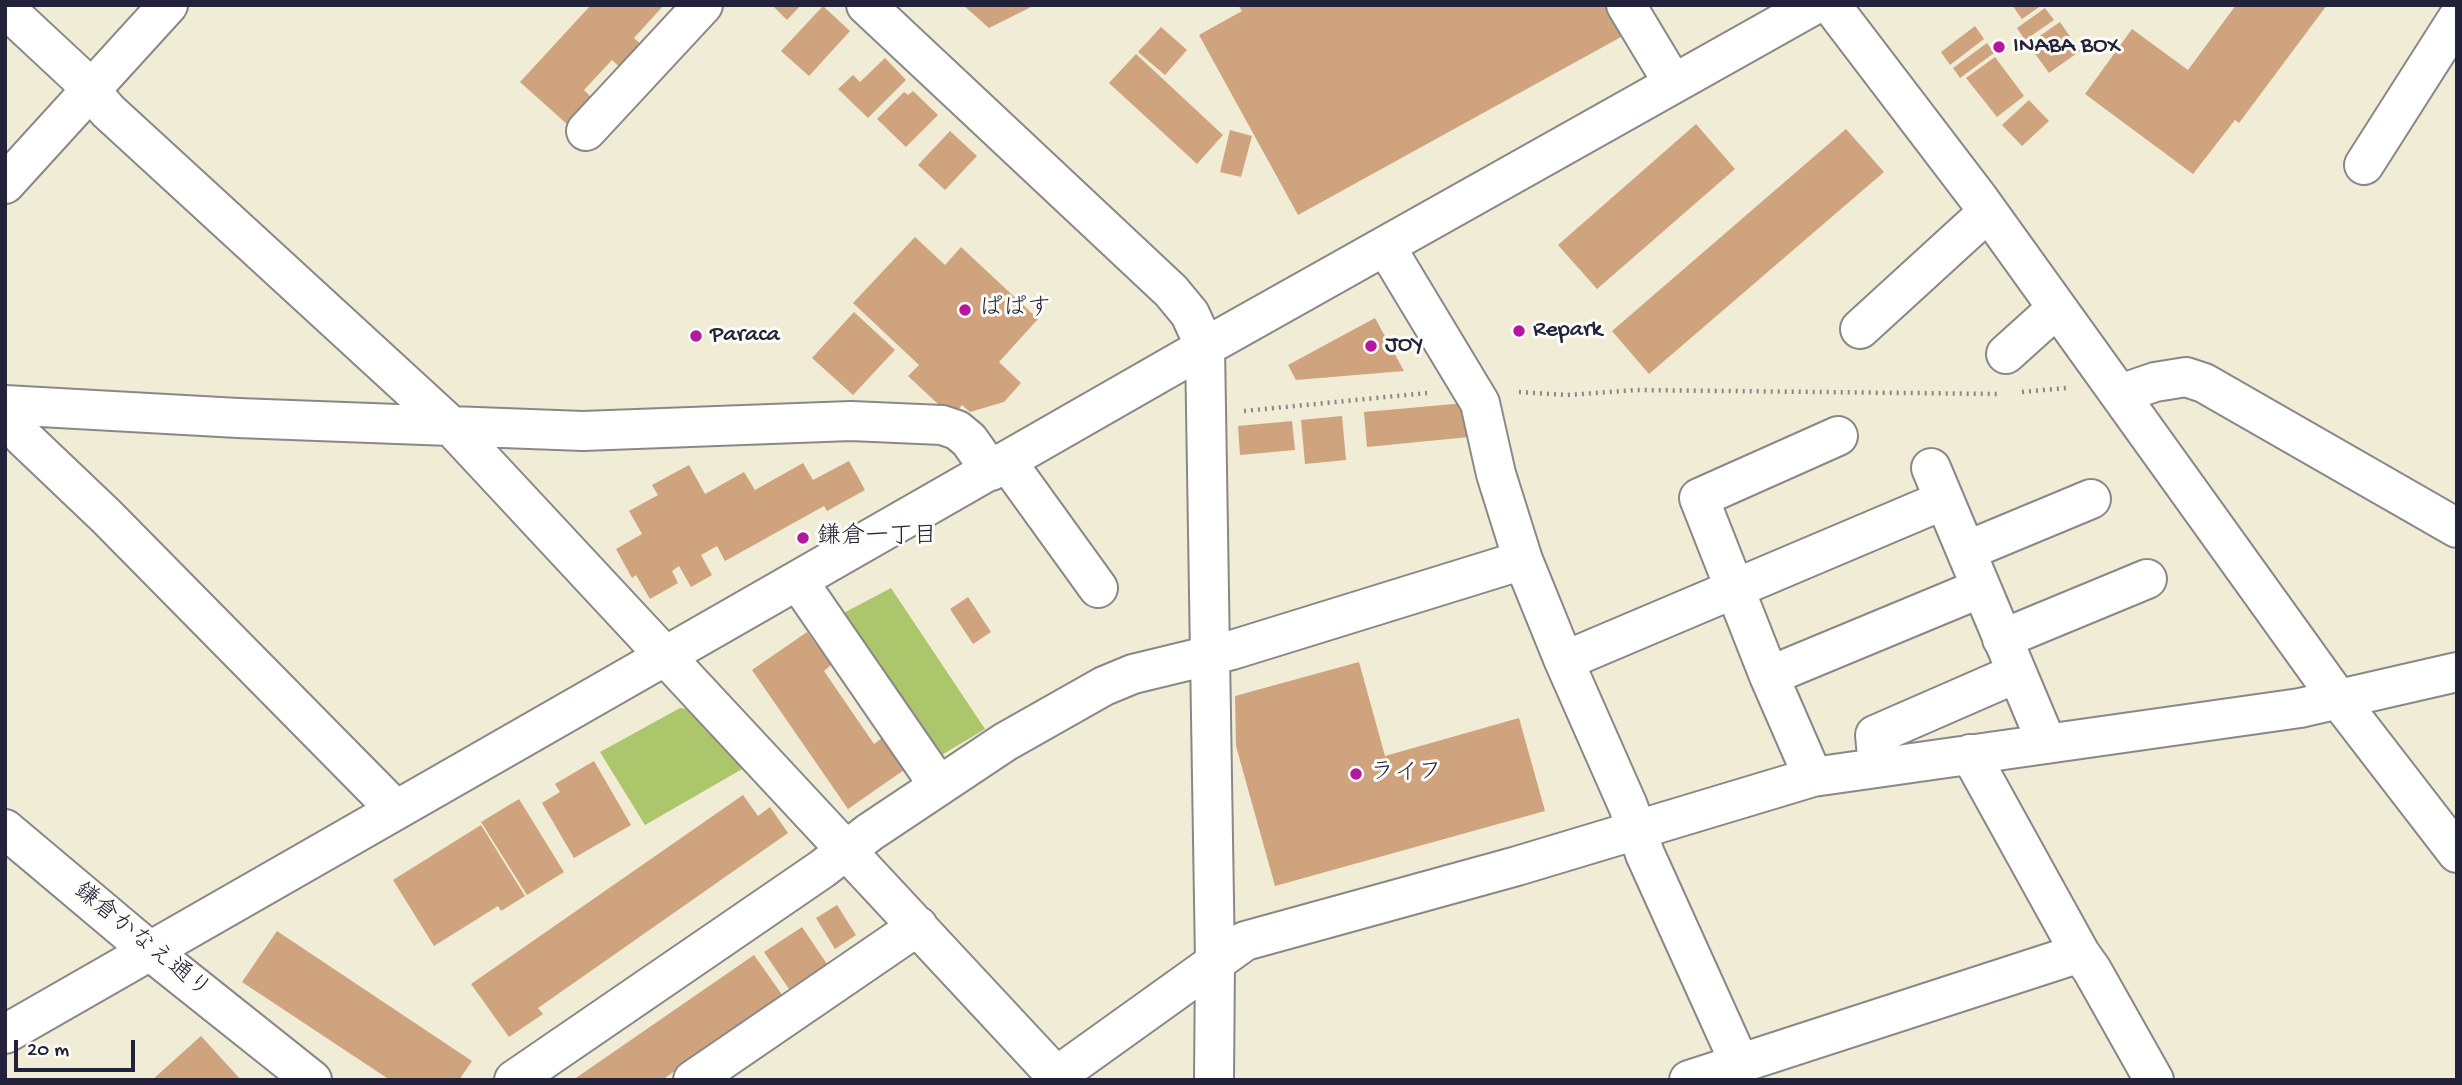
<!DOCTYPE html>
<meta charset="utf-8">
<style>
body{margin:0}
#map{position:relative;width:2462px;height:1085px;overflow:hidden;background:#f1ecd5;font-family:"Gochi Hand",sans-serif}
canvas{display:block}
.frame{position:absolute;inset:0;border:7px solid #22223b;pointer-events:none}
.scale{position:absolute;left:14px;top:1040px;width:121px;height:32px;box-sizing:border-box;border:4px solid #22223b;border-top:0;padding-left:9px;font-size:21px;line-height:24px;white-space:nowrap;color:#22223b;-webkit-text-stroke:5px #fdfcf7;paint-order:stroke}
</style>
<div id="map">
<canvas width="2462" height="1085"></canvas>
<div class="frame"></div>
<div class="scale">20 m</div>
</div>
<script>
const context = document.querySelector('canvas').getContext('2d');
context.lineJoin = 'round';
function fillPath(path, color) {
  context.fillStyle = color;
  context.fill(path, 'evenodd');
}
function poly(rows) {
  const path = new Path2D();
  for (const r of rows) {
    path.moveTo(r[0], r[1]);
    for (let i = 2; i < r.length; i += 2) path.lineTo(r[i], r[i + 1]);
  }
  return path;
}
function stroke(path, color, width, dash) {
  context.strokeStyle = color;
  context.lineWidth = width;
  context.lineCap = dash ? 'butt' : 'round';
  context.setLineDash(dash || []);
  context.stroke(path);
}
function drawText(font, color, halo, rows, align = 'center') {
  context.font = font + ' "Gochi Hand","Klee One",sans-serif';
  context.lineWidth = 6;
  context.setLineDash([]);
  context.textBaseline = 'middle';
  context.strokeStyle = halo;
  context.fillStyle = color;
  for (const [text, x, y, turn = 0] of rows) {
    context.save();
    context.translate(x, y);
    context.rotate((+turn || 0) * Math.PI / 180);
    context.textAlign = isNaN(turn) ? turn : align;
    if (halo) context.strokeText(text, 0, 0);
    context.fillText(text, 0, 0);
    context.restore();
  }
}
const green = poly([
 [891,588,985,729,935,759,838,616],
 [680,708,688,709,744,768,645,825,600,752]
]);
const building = poly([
 [591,5,664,5,634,38,650,53,629,76,612,60,584,90,592,98,568,125,520,82],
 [772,5,801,5,787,20],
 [963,5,1035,5,989,28],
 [1238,5,1604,5,1621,37,1298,215,1199,35,1242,11],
 [2012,5,2042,5,2022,19],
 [2236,5,2327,5,2239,123,2235,120,2193,174,2085,94,2132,29,2188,70],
 [823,6,850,31,809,76,781,51],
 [2045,8,2054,20,2025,40,2017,28],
 [2060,22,2080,51,2049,73,2028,44],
 [1975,26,1984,39,1950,65,1941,52],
 [1161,27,1187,50,1165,75,1138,52],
 [1987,43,1994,53,1960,78,1953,68],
 [1136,54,1223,135,1197,164,1109,83],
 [1995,57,2024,96,1997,117,1966,78],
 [885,58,906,80,868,118,838,89,853,75,860,82],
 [913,91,938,115,906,147,877,119,904,92,908,95],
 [2029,100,2049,121,2022,146,2002,125],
 [1696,124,1735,169,1597,289,1558,245],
 [1846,129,1884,172,1649,374,1612,331],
 [1230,130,1252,136,1241,177,1220,172],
 [950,131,977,156,945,190,918,165],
 [915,237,945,265,961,247,1038,319,999,362,1021,383,1004,402,970,412,962,405,952,417,908,376,919,365,853,303],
 [854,312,895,350,853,395,812,358],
 [1375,318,1404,371,1296,380,1288,365],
 [1465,403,1469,437,1367,447,1364,412],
 [1342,416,1346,460,1305,464,1301,420],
 [1292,421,1295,450,1240,455,1238,426],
 [849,461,865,490,827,511,824,506,725,561,717,546,701,555,712,575,691,587,679,566,672,571,678,583,650,599,636,575,632,578,616,549,642,534,629,511,658,495,652,485,689,465,705,494,744,472,755,490,803,463,813,480],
 [968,597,991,632,973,644,950,609],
 [807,632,831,665,824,671,874,744,882,738,904,770,848,809,752,670],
 [1359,662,1385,756,1519,718,1545,811,1275,886,1236,746,1235,696],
 [594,761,631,825,574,858,542,803,560,792,555,784],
 [743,795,758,816,770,807,788,833,538,1008,543,1014,509,1037,471,984],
 [519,799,564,872,527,895,481,822],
 [481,825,525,896,501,911,498,906,434,946,393,880],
 [837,905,856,935,835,949,816,918],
 [802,927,827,964,789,989,764,952],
 [277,931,472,1061,459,1080,390,1080,242,982],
 [754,955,783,996,662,1080,573,1080],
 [201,1036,241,1080,152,1080]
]);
const path = poly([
 [1519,392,1567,395,1636,390,2000,394],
 [2022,392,2066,388],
 [1244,411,1427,393]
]);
const minor = poly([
 [866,5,1171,291,1190,314,1205,347,1215,961,1214,1080],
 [1626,5,1673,83],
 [1831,5,1979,199,2339,700,2457,853],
 [5,8,77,75,108,111,450,425,1060,1080],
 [586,131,703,5],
 [2364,165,2457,19],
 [5,184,168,5],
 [1860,329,1988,212],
 [2006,354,2057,308],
 [2120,394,2155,382,2186,377,2204,383,2457,528],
 [5,405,238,418,583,431,851,421,942,425,957,430,969,440,991,471],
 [5,407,23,437,106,516,395,809],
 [1007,462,1098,588],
 [1931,468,2047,744],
 [1966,551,2091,499],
 [1523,560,1564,661,1628,806,1645,854,1740,1064],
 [798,581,939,786],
 [2002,639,2147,579],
 [1564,661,1944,500],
 [1769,676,1981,588],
 [1970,754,2080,953,2092,970,2154,1080],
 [1878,767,1875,735,2017,673],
 [1813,777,1769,676,1699,498,1838,436],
 [5,829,150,951,312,1080],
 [5,1034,1205,347,1814,5],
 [514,1080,822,869,870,832,1005,742,1104,686,1133,674,1232,650,1523,560,1496,474,1480,403,1386,247],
 [693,1080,918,926],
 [1051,1080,1245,941,1517,866,1813,777,2300,708,2457,672],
 [1689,1080,2080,953]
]);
const markers = [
 [1999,47,7,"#b5179e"],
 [965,310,7,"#b5179e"],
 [1519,331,7,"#b5179e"],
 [696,336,7,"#b5179e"],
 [1371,346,7,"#b5179e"],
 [803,538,7,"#b5179e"],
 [1356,774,7,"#b5179e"]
];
const poiNames = [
 ["INABA BOX",2013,47],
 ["ぱぱす",979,310],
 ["Repark",1533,331],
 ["Paraca",710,336],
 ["JOY",1385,346],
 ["鎌倉一丁目",817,538],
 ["ライフ",1370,774]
];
const streetNames = [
 ["鎌倉かなえ通り",141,942,39]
];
fillPath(green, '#acc66c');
fillPath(building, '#cfa37d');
stroke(minor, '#8a8788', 42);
stroke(path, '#8a8788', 4.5, [2, 5]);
stroke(minor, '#fff', 38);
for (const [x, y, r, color] of markers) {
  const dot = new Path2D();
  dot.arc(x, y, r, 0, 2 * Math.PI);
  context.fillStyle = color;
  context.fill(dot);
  stroke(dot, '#fdfcf7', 2.5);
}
drawText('24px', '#22223b', '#fdfcf7', poiNames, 'left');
drawText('24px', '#22223b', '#fdfcf7', streetNames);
</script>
